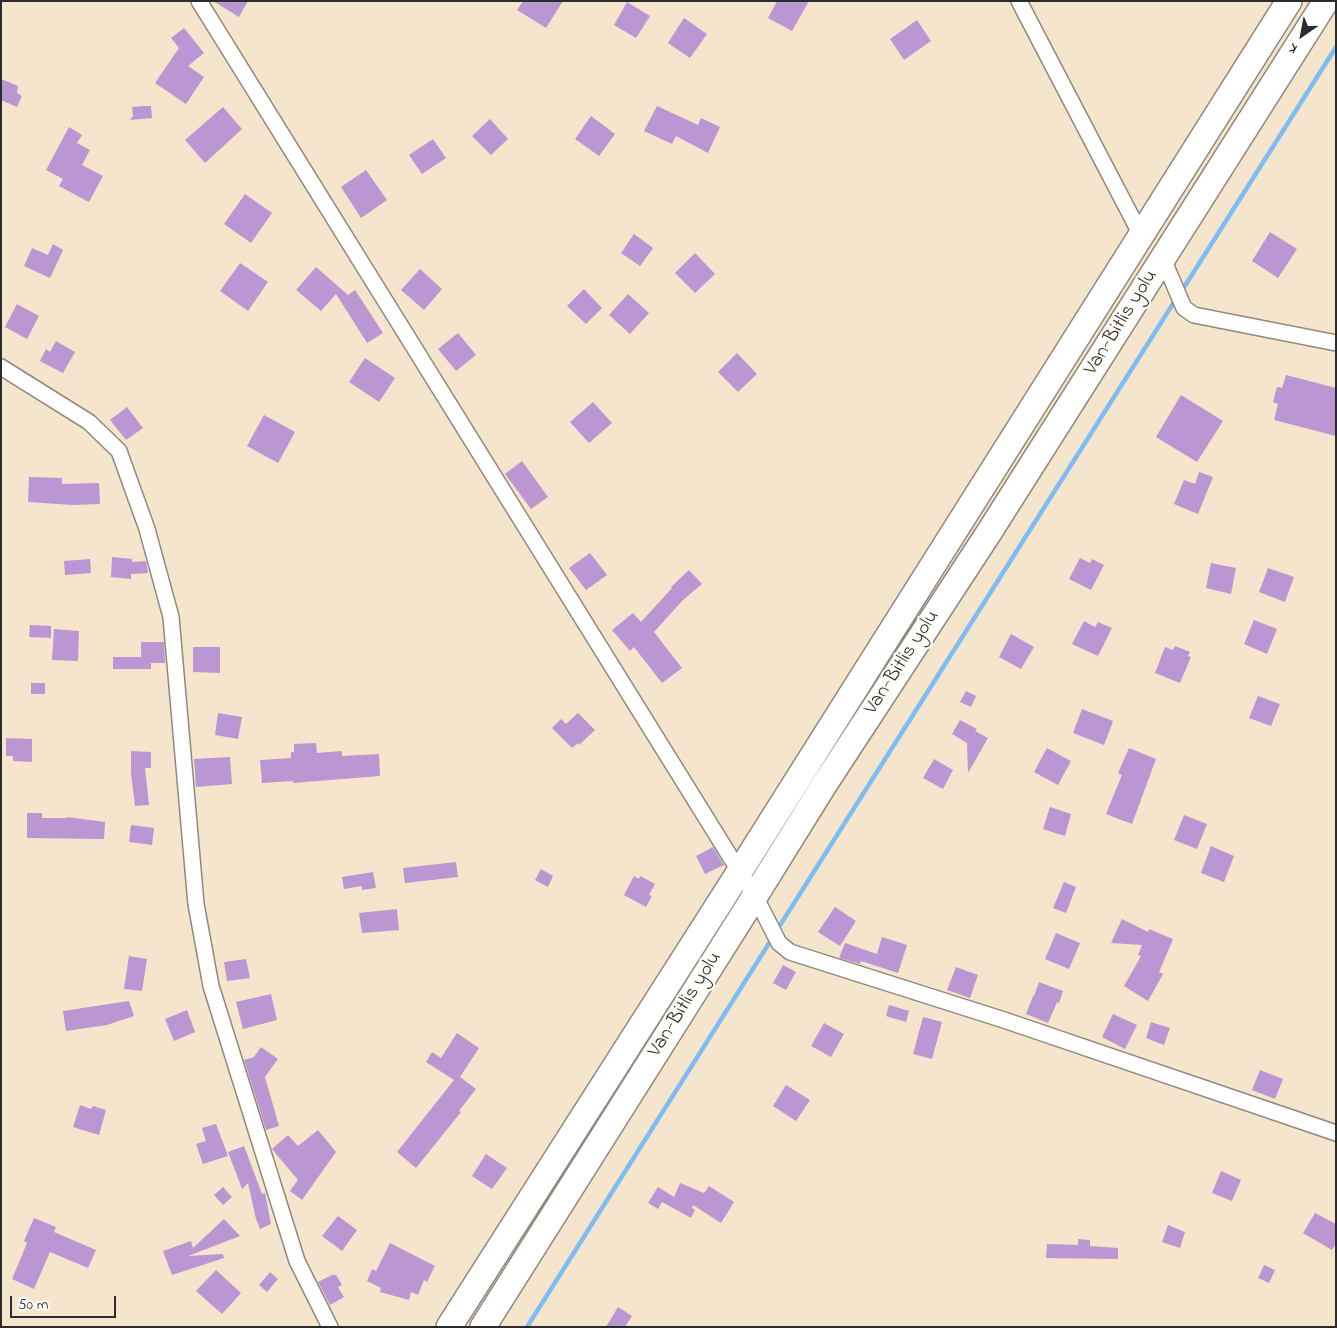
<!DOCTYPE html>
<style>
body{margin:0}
#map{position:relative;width:1337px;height:1328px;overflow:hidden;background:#f5e5cc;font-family:"Indie Flower",sans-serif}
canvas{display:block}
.frame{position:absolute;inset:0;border:2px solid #2b2b2b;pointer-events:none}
.north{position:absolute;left:1277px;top:10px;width:50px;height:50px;-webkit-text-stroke:4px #fdfcf7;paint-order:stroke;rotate:213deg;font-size:14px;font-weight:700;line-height:20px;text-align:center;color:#2b2b2b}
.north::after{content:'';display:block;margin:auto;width:18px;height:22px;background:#2b2b2b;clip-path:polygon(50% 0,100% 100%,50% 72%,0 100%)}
.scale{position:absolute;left:10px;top:1296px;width:106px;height:22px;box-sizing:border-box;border:2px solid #2b2b2b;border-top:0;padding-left:6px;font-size:15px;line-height:18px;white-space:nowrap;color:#2b2b2b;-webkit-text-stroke:4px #fdfcf7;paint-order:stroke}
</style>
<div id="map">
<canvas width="1337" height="1328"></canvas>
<div class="frame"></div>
<div class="north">K</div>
<div class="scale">50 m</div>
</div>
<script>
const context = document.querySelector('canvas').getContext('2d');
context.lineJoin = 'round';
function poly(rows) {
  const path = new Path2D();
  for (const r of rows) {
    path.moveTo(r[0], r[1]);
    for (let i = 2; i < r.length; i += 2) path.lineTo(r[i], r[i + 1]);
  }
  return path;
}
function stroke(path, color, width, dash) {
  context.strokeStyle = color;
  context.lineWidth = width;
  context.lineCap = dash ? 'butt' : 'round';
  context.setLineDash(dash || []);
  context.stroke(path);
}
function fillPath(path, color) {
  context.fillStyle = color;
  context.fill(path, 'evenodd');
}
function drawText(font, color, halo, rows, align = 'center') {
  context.font = font + ' "Indie Flower",sans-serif';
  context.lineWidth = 4.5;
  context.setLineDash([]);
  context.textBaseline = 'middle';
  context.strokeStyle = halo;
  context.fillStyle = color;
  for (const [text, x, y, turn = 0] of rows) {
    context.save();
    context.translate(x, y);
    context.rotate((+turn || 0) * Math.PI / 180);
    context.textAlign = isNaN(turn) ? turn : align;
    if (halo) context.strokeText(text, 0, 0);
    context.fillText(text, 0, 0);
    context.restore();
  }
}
const stream = poly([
 [1181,292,1336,47],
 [777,930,1176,299],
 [527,1327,773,937]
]);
const building = poly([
 [213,1,248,1,239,17],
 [523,1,563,1,546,28,517,10],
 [777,1,809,1,792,31,768,18],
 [627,2,650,16,636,38,614,25],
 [684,18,707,34,690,58,668,43],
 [917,20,931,41,904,60,890,39],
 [184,28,204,53,188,66,204,77,186,104,155,83,179,48,171,38],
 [1,79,18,86,17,93,22,96,17,107,1,100],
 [142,106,151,106,152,118,130,120,133,116,132,107],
 [657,106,698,125,701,118,720,127,708,153,676,136,672,144,644,131],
 [223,107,242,129,205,163,185,140],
 [591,116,615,134,599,156,575,139],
 [490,119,508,139,491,155,472,136],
 [69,127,82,135,77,143,90,150,82,165,103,176,89,202,59,186,63,179,46,170],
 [433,139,446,158,422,174,409,155],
 [366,170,387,200,361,218,341,187],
 [245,194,272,213,251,243,224,224],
 [1270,232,1297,249,1278,278,1252,261],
 [634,234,653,248,640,266,621,253],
 [53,244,63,250,50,278,24,266,32,248,48,255],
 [695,253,715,274,695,293,675,273],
 [240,263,268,282,248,311,220,291],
 [316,267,348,295,355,290,383,333,367,343,336,294,321,311,296,290],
 [420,269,442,289,424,310,401,290],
 [584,289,602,308,586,324,567,306],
 [628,294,649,313,630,334,609,315],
 [17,304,39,316,27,339,5,327],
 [458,333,476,355,456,371,438,349],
 [56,341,75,352,63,373,40,361,46,349,50,352],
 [737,353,757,374,738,392,718,372],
 [365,358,395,378,379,402,349,382],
 [1286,375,1336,388,1336,436,1274,420,1278,404,1273,402,1277,387,1282,388],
 [1181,395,1223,421,1197,462,1156,437],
 [593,402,612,423,589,443,570,422],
 [127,407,143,428,126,440,110,420],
 [264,415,295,432,278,463,247,446],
 [522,461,548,497,531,509,505,474],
 [1199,472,1213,477,1198,514,1174,504,1184,480,1195,484],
 [29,477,62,478,62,484,99,483,100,504,73,505,28,502],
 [590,553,607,575,586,590,569,568],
 [112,557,132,559,132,562,146,561,148,573,131,574,131,579,111,577],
 [1080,558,1090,563,1092,559,1104,565,1091,590,1069,579],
 [90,559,91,573,65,575,64,561],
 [1211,563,1236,568,1231,594,1206,588],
 [1268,568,1294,577,1285,602,1259,592],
 [689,570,702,584,683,600,654,632,682,668,662,683,634,647,630,651,612,630,633,613,641,622,672,588,671,587],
 [1254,620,1277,629,1267,654,1244,644],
 [1084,621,1095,627,1098,622,1112,628,1098,656,1072,644],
 [30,625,51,626,51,638,29,637],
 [54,629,79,631,78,661,52,660],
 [1011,634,1034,647,1021,669,999,657],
 [141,642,164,642,165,663,151,663,151,669,113,669,113,657,141,657],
 [1175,646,1190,652,1188,656,1191,657,1180,683,1155,673,1165,647,1173,650],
 [193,647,220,647,220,673,193,672],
 [31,683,45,683,45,694,31,694],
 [966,691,976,696,971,707,960,702],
 [1258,696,1280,704,1271,726,1249,718],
 [1082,709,1113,721,1104,745,1073,733],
 [218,713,242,717,238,739,215,735],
 [578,713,595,730,579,745,578,743,572,748,552,728,561,719,566,724],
 [960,720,977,729,975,731,988,738,968,773,967,743,952,734],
 [6,738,32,739,32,762,13,761,13,756,6,756],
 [316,743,317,753,342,751,342,756,379,754,380,776,293,783,293,781,262,783,260,760,291,758,291,752,294,752,294,744],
 [1047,748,1071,761,1058,785,1034,772],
 [1129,748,1156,759,1132,824,1106,814,1122,775,1118,773],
 [131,751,151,752,151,768,145,768,149,805,135,806,131,774],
 [230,757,232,784,196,787,194,759],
 [934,759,953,770,943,789,923,778],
 [1050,807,1071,814,1065,836,1043,829],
 [27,813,42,813,42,818,67,818,67,817,105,822,104,839,27,838],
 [1184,815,1207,824,1197,849,1174,840],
 [131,825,154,828,152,845,129,842],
 [1211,846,1234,856,1224,882,1201,873],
 [713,847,724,865,705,874,696,856],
 [456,862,458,877,405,883,403,868],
 [541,869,553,876,548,887,535,880],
 [373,872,376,888,362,890,362,886,344,889,342,877],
 [634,876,639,879,640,876,655,884,649,895,652,896,646,907,624,895],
 [1064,882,1076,887,1066,913,1053,908],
 [835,907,856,921,840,946,818,932],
 [397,909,399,930,362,933,359,913],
 [1122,919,1148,932,1149,929,1173,939,1159,972,1163,974,1148,1001,1124,986,1141,956,1138,955,1142,945,1111,943],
 [1056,933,1080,943,1069,969,1045,959],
 [882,937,907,945,898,973,861,961,860,964,839,958,845,943,877,954],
 [129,956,147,959,142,991,124,989],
 [246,959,250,978,227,981,224,962],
 [783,965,796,972,786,990,773,983],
 [956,967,978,975,970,998,947,990],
 [1039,982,1063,991,1059,1003,1057,1002,1048,1023,1026,1014,1033,996,1034,996],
 [271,994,277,1020,243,1029,236,1002],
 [129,1001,134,1016,107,1025,66,1031,63,1011],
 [889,1005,909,1011,906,1022,886,1016],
 [187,1010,195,1032,174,1041,165,1019],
 [1113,1014,1137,1025,1125,1049,1102,1037],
 [923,1017,942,1022,932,1059,913,1054],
 [1151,1022,1170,1028,1164,1045,1146,1038],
 [824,1023,844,1034,831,1057,811,1046],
 [457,1033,479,1048,460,1077,476,1089,459,1111,461,1112,416,1168,397,1152,454,1080,426,1062,432,1052,441,1058],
 [261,1047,278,1059,265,1077,279,1126,266,1130,244,1060,254,1057],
 [1260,1070,1283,1079,1275,1099,1252,1090],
 [786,1085,810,1100,796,1121,773,1106],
 [80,1105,91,1109,93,1106,106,1110,99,1135,73,1127],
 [216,1124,228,1156,203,1164,196,1144,206,1141,202,1128],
 [318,1130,336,1152,302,1200,290,1191,298,1180,272,1149,288,1135,298,1146],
 [244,1146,262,1194,265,1193,271,1224,260,1229,256,1219,248,1183,242,1189,228,1152],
 [486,1154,507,1168,492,1189,472,1176],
 [1221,1171,1241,1180,1232,1201,1212,1193],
 [680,1183,704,1193,709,1186,734,1202,721,1223,693,1205,692,1208,695,1210,691,1218,662,1202,658,1209,648,1203,658,1187,674,1197],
 [223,1187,232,1197,223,1205,214,1195],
 [1315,1213,1336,1224,1336,1244,1332,1250,1303,1233],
 [338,1216,357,1230,342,1251,322,1236],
 [34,1218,56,1227,54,1232,96,1250,88,1268,50,1252,34,1289,12,1279,27,1243,24,1241],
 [224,1219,240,1236,188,1256,223,1254,224,1258,172,1275,163,1251,191,1241,193,1248],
 [1168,1225,1185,1232,1180,1248,1162,1242],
 [1078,1239,1090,1240,1090,1246,1118,1248,1118,1259,1046,1258,1047,1244,1078,1245],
 [390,1243,435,1266,427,1282,424,1280,418,1295,411,1292,409,1300,380,1292,381,1288,367,1281,372,1269,376,1271],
 [1264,1265,1275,1270,1269,1283,1258,1278],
 [216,1270,241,1293,222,1314,196,1291],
 [270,1272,278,1279,267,1292,259,1285],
 [332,1275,336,1275,342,1285,338,1287,344,1297,330,1305,318,1282],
 [618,1307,632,1316,625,1327,606,1327]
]);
const minor = poly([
 [199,1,731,858,755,896,779,943,790,952,1004,1020,1336,1133],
 [1019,1,1141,235],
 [1163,259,1184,308,1194,315,1336,343],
 [1,367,89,422,119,451,147,529,171,617,196,904,211,986,297,1261,330,1327]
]);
const trunk = poly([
 [449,1327,740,871,1289,1],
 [483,1327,755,896,824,785,988,534,1326,1]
]);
const streetNames = [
 ["Van-Bitlis yolu",1122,323,-58],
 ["Van-Bitlis yolu",903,663,-57],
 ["Van-Bitlis yolu",686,1005,-58]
];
stroke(stream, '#7ebcf2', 4.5);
fillPath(building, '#ba96d2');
stroke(minor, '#90887c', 18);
stroke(trunk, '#90887c', 28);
stroke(minor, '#fff', 15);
stroke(trunk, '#fff', 25);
drawText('20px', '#2b2b2b', '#fdfcf7', streetNames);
</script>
